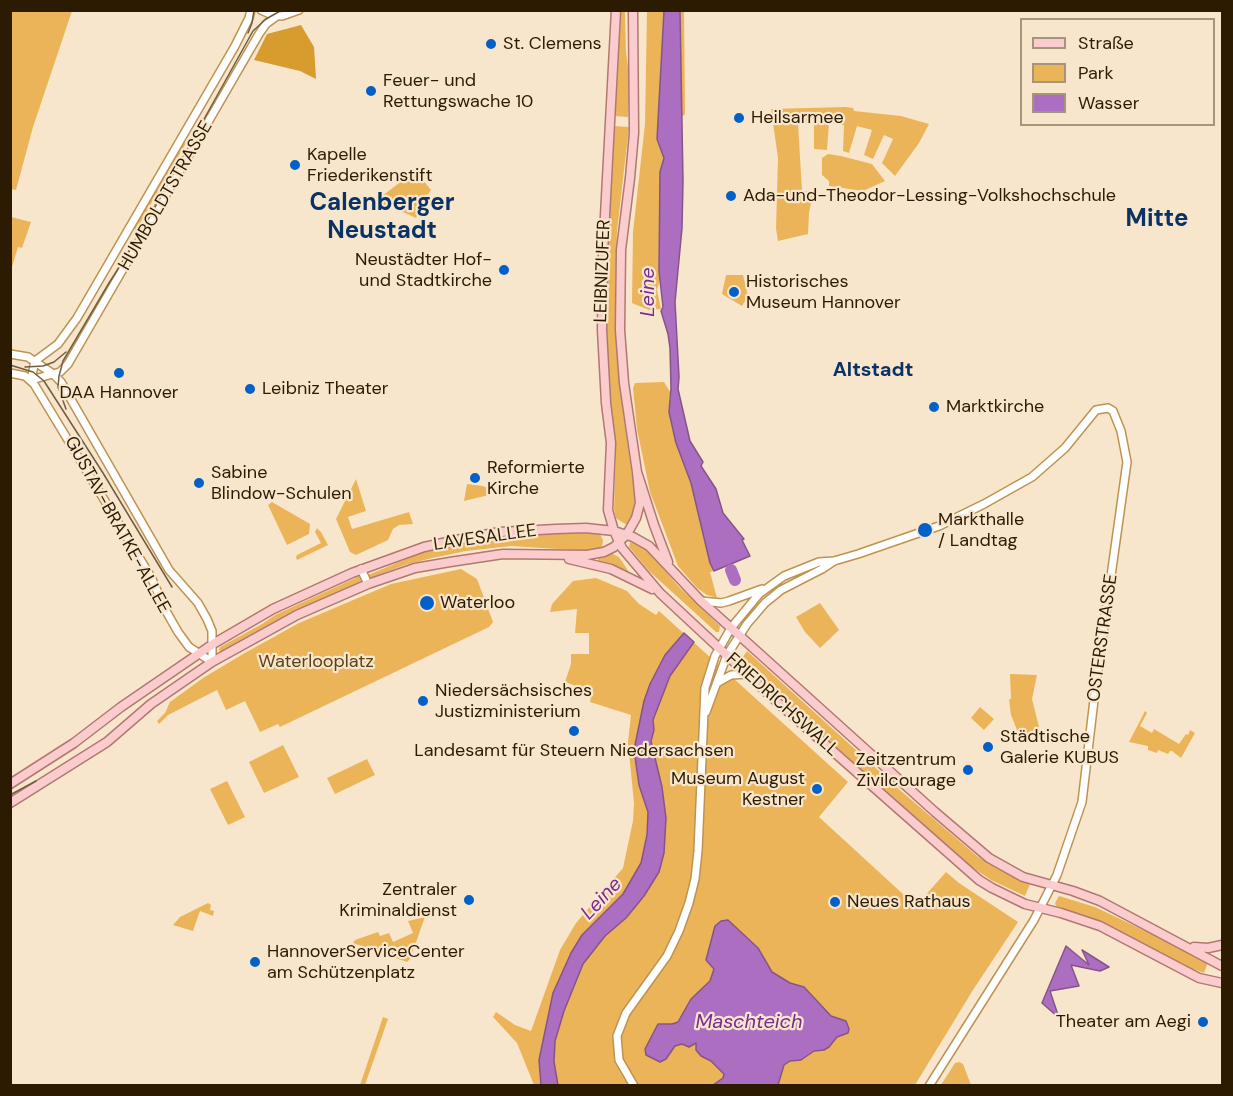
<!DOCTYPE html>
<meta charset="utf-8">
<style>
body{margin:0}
#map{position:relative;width:1233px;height:1096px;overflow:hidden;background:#f8e6cc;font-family:"DM Sans",sans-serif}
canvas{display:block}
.frame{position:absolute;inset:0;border:12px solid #2c1b00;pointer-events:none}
.legend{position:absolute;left:1020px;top:18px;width:195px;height:108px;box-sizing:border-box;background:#f8e6cc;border:2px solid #a6957a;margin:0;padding:8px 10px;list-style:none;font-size:18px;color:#2c1b00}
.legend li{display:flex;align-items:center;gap:12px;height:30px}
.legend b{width:30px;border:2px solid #a6957a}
</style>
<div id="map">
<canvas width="1233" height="1096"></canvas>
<div class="frame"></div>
<ul class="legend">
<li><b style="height:8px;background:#fbccce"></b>Straße</li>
<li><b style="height:16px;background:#ecb458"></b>Park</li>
<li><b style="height:16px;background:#ac6ec1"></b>Wasser</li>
</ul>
</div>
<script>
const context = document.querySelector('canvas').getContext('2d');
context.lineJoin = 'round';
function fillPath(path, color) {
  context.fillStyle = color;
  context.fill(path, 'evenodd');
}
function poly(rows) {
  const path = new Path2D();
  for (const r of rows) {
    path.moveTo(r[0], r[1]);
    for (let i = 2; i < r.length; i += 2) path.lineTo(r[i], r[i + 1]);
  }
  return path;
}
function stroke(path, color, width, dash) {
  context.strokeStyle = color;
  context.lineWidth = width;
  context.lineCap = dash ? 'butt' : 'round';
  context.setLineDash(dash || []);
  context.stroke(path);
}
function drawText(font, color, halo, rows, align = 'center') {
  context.font = font + ' "DM Sans",sans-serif';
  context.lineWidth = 4.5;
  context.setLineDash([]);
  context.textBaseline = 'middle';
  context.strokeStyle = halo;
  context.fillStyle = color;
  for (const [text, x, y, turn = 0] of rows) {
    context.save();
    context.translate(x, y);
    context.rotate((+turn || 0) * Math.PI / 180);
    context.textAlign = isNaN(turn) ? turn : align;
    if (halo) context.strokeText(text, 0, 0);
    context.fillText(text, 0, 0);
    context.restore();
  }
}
const green = poly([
 [10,11,72,11,33,127,16,190,10,189],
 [621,11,625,11,626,52,630,81,628,117,614,116],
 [647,11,684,11,685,114,682,117,658,120,657,139,664,158,660,172,660,280,657,290,661,309,649,310,632,303,633,232,645,124],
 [845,107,853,108,854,111,901,116,929,124,919,143,895,176,882,163,893,139,884,135,873,159,864,155,872,130,857,126,849,153,843,151,844,125,829,123,827,150,814,149,814,123,798,123,802,191,813,192,809,213,808,234,778,241,776,229,778,158,771,109],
 [614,126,629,127,617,231,615,294,622,405,635,495,634,512,629,523,625,524,616,518,614,509,616,449,608,382,606,337,607,259],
 [183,141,186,143,136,230,133,228],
 [828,154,841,156,872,164,885,181,863,191,829,186,829,181,822,175,822,158],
 [418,174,431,190,425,198,416,218,390,206,373,203,403,180],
 [11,217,31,222,22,248,18,247,11,270],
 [726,275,743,275,748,296,742,306,722,294],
 [664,382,670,392,669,412,676,443,691,483,710,563,714,571,710,572,717,598,707,595,697,588,678,566,650,492,637,429,633,388,635,383],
 [356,479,366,511,348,517,352,529,409,512,413,524,399,525,393,529,388,540,356,555,350,552,336,519],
 [467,484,483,486,489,489,489,495,464,501],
 [272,502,310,524,309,534,287,545,268,505],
 [317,528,321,532,328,545,297,560,296,557,297,555,321,543,315,532],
 [599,532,603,540,602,549,588,551,511,546,466,551,432,558,405,565,370,578,368,575,421,553,464,543,527,535],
 [630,542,640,545,649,552,679,587,720,626,719,632,716,632,649,571,629,547],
 [611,553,619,557,629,572,598,561,598,558],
 [461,569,477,579,493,622,489,627,280,727,278,724,260,732,245,701,226,710,217,690,168,715,159,724,157,721,165,713,170,702,203,678,243,654,299,623,391,584],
 [362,575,365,581,278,621,222,653,219,650,220,647,262,624,275,615],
 [596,578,627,591,639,604,656,615,659,611,848,782,819,817,916,906,946,872,959,883,1018,922,973,990,915,1085,534,1085,517,1043,493,1017,496,1012,515,1025,531,1031,560,950,576,923,623,868,633,821,634,803,628,742,631,715,590,702,592,692,565,682,571,664,571,654,589,654,589,633,575,633,577,609,550,612,552,604,573,581],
 [820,603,839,630,820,648,805,632,796,617],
 [747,651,901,791,977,856,996,868,1030,884,1025,896,991,880,969,865,740,661],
 [1010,674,1037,675,1032,699,1039,727,1024,737,1017,730,1011,715,1009,699,1011,699],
 [980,707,994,719,984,730,971,718],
 [1145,711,1147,713,1140,726,1152,733,1154,729,1179,744,1186,734,1188,735,1190,730,1195,733,1181,758,1172,751,1170,751,1168,754,1158,750,1157,753,1148,750,1148,746,1129,742],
 [283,745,299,777,264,793,249,762],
 [367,759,375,775,335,794,327,778],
 [227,781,245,817,228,825,210,789],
 [1059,896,1095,907,1204,959,1208,962,1204,973,1185,966,1117,930,1056,906,1055,903],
 [208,903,211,905,210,910,214,911,213,916,200,911,193,931,173,925,180,917],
 [425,917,410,959,407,962,353,943,355,940,378,932,380,936,389,933,393,942,413,933,408,921],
 [383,1017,388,1019,365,1085,360,1085],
 [959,1062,963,1064,971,1085,941,1085,955,1063]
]);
const forest = poly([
 [301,25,314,47,316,79,300,71,254,60,267,34]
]);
const water = poly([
 [664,11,680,11,683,181,682,228,675,302,679,377,678,389,690,441,703,462,701,466,716,489,723,513,744,539,742,540,750,556,714,571,710,563,691,483,676,443,669,412,671,388,670,348,668,334,661,311,663,307,659,271,660,172,664,158,657,139,664,11],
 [684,633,694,642,670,676,653,720,654,730,651,741,662,787,666,818,664,853,659,872,644,896,626,918,605,936,583,964,564,1011,555,1041,554,1062,558,1085,541,1085,539,1060,553,993,571,953,582,935,623,894,641,863,647,835,648,812,639,785,634,750,644,701,650,684,665,655,684,633],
 [728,920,758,948,772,972,790,983,804,987,831,1016,846,1021,849,1029,848,1033,837,1037,829,1047,824,1050,814,1051,801,1060,790,1061,784,1065,778,1085,713,1085,723,1078,724,1074,711,1061,701,1056,696,1050,696,1043,689,1047,682,1044,675,1046,666,1059,660,1062,646,1055,645,1049,658,1024,672,1024,678,1022,691,999,710,981,714,969,706,960,715,926,721,921,728,920],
 [1066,946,1089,965,1082,950,1109,967,1100,971,1071,965,1079,986,1050,991,1059,1018,1042,1003,1066,946]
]);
const river = poly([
 [731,570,735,580]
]);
const minor = poly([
 [261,10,272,15,282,16,299,10],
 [10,354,28,357,53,374,61,382,169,570,198,603,207,619,212,631,212,662,189,647,178,632,166,611,151,577,34,384,25,376,10,373],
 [31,380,60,372,68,364,259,34,266,24,277,16],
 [31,380,35,361,58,344,77,318,235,46,249,18,251,10],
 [361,569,368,584],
 [701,601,721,603,729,601,762,589],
 [717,683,731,675,748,674],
 [706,712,727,655,747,624,765,603,781,590,822,569,834,561],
 [634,1086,619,1060,617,1036,626,1013,667,956,679,931,689,903,695,879,698,851,705,688,715,656,731,628,759,594,784,576,819,562,834,561,858,554,939,526,984,504,1032,477,1065,448,1096,410,1108,408,1113,411,1121,431,1127,462,1096,683,1082,802,1057,875,1034,920,929,1086]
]);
const major = poly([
 [616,10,603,253,602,330,606,403,611,443,608,510,614,531,622,548,660,593,776,701,979,880,992,888,1025,904,1061,913,1100,926,1199,978,1222,983],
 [633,10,634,133,630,178,621,250,620,330,624,383,637,472,654,525,668,562],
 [569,559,611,569,652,589],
 [10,784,74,743,121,707,213,644,273,609,352,573,424,547,466,538,500,532,556,529,586,528,614,531,633,537,649,546,700,600,935,812,989,858,1023,877,1073,891,1100,901,1222,966],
 [10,803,107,742,151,704,212,662,297,615,368,584,415,568,450,562,503,554,587,555,604,552,614,547,627,534,636,518,640,503,637,472],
 [1194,947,1208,948,1222,945]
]);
const tram = poly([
 [248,33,252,23,254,10],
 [10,365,33,372,44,381,103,473,172,587],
 [25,367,43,366,54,362,66,352],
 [66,409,58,387,59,376,63,361,109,283,139,236,253,31,266,19,282,10],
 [10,795,36,781]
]);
const markers = [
 [491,44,6,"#0260c9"],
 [371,91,6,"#0260c9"],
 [739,118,6,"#0260c9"],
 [295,165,6,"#0260c9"],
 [731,196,6,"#0260c9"],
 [504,270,6,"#0260c9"],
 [734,292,6,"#0260c9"],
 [119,373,6,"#0260c9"],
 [250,389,6,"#0260c9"],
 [934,407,6,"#0260c9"],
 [475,478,6,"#0260c9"],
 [199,483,6,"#0260c9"],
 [925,530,8,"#0260c9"],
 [427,603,8,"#0260c9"],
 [423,701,6,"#0260c9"],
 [574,731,6,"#0260c9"],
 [988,747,6,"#0260c9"],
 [968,770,6,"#0260c9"],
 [817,789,6,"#0260c9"],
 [469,900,6,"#0260c9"],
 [835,902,6,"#0260c9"],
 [255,962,6,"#0260c9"],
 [1203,1022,6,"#0260c9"]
];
const poiNames = [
 ["St. Clemens",503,44],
 ["Feuer- und",383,81],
 ["Rettungswache 10",383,102],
 ["Heilsarmee",751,118],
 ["Kapelle",307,155],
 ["Friederikenstift",307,176],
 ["Ada-und-Theodor-Lessing-Volkshochschule",743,196],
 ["Neustädter Hof-",492,260,"right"],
 ["und Stadtkirche",492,281,"right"],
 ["Historisches",746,282],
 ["Museum Hannover",746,303],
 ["Leibniz Theater",262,389],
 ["DAA Hannover",119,393,"center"],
 ["Marktkirche",946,407],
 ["Reformierte",487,468],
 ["Kirche",487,489],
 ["Sabine",211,473],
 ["Blindow-Schulen",211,494],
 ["Markthalle",938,520],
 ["/ Landtag",938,541],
 ["Waterloo",440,603],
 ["Niedersächsisches",435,691],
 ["Justizministerium",435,712],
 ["Städtische",1000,737],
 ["Galerie KUBUS",1000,758],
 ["Landesamt für Steuern Niedersachsen",574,751,"center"],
 ["Zeitzentrum",956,760,"right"],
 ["Zivilcourage",956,781,"right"],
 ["Museum August",805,779,"right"],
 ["Kestner",805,800,"right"],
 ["Zentraler",457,890,"right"],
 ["Kriminaldienst",457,911,"right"],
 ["Neues Rathaus",847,902],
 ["HannoverServiceCenter",267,952],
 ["am Schützenplatz",267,973],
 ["Theater am Aegi",1191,1022,"right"]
];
const streetNames = [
 ["HUMBOLDTSTRASSE",166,196,-60],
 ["LEIBNIZUFER",603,271,-88],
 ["GUSTAV-BRATKE-ALLEE",117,525,61],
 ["LAVESALLEE",485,538,-8],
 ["OSTERSTRASSE",1103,638,-82],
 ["FRIEDRICHSWALL",782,705,42]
];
const parkNames = [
 ["Waterlooplatz",316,662]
];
const waterNames = [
 ["Leine",649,292,-90],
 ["Leine",602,899,-47],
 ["Maschteich",749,1023]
];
const neighbourhoodNames = [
 ["Altstadt",873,371]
];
const districtNames = [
 ["Calenberger",382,204],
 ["Neustadt",382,232],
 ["Mitte",1157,220]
];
fillPath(green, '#ecb458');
fillPath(forest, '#d79b2e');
fillPath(water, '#ac6ec1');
stroke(water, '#865587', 1.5);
stroke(river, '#ac6ec1', 12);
stroke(minor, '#be9351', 10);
stroke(major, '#b17870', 11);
stroke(minor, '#fff', 7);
stroke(major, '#fbccce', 8);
stroke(tram, '#6f5d43', 1.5);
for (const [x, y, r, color] of markers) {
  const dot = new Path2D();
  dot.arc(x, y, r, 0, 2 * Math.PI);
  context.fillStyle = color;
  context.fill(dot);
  stroke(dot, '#f8e6cc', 2);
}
drawText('18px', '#2c1b00', '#f8e6cc', poiNames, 'left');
drawText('18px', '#2c1b00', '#f8e6cc', streetNames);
drawText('18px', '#5a4117', '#f8e6cc', parkNames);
drawText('italic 20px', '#782b90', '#f8e6cc', waterNames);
drawText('bold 20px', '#0a3265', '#f8e6cc', neighbourhoodNames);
drawText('bold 24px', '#0a3265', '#f8e6cc', districtNames);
</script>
